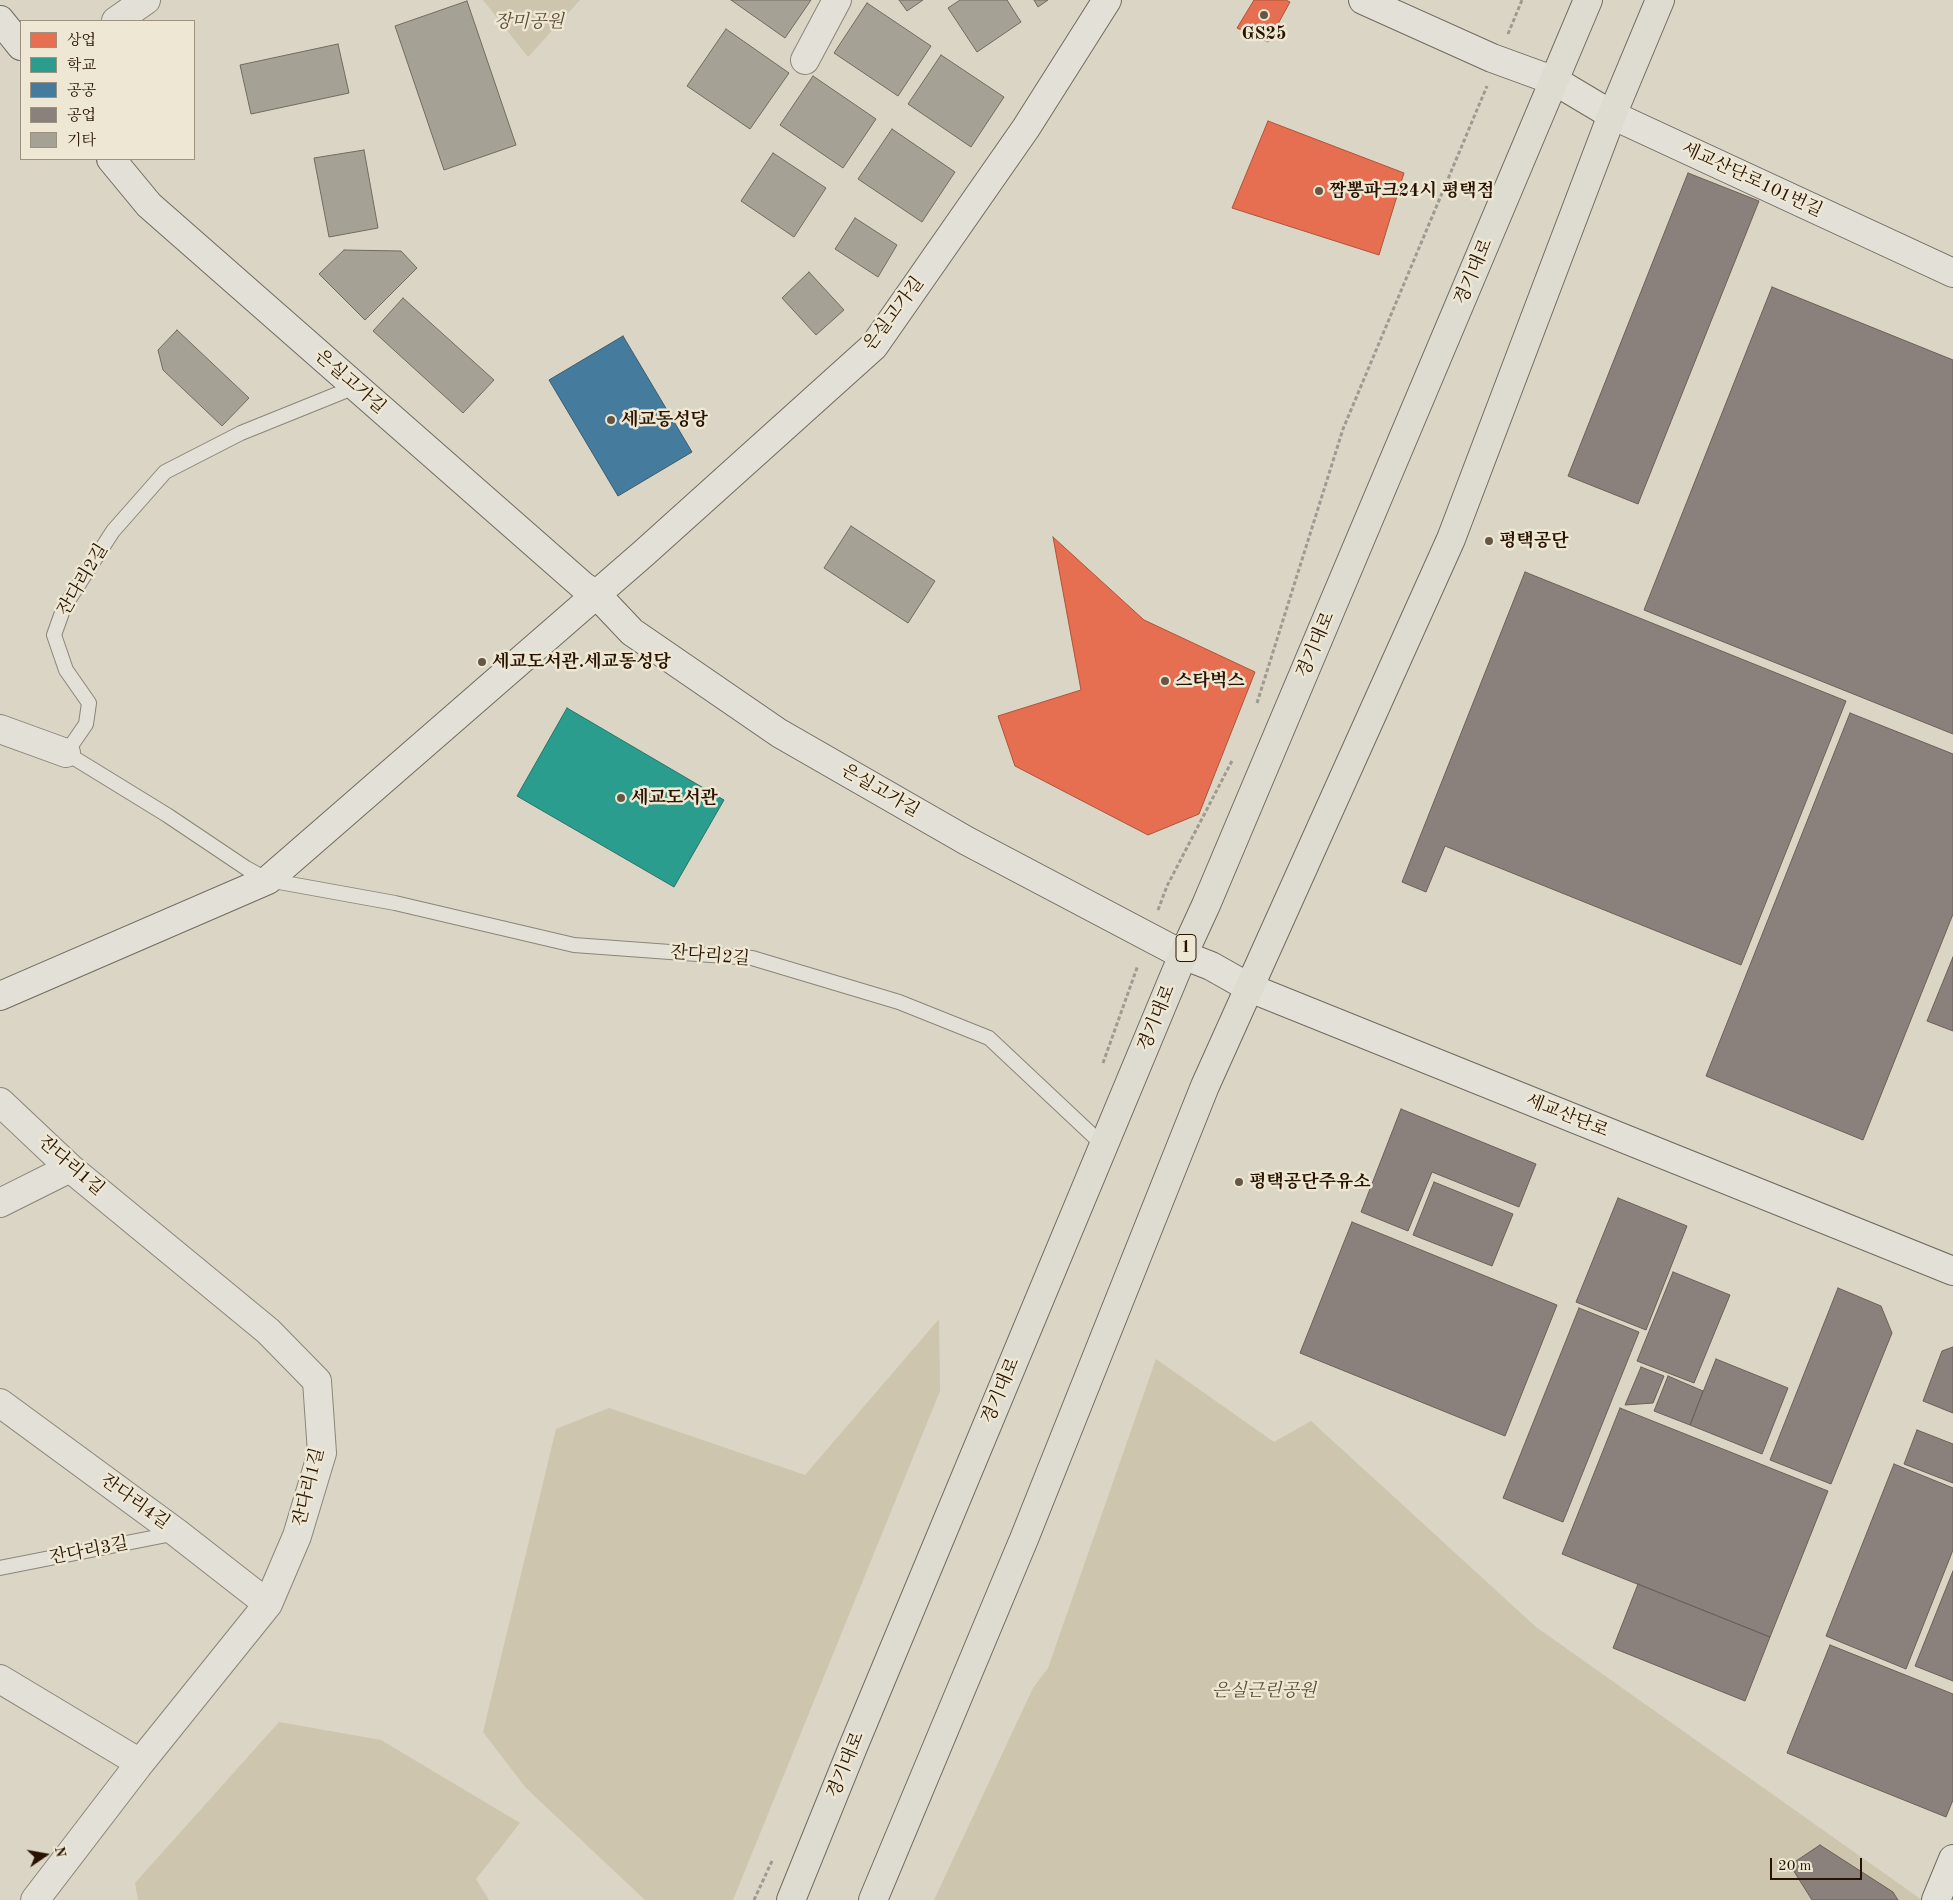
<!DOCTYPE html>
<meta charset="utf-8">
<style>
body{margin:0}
#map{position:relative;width:1953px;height:1900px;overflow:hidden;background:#dad5c4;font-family:"Old Standard TT","Noto Serif KR",serif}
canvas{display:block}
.legend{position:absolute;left:20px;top:20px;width:175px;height:140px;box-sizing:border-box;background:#ede7d3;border:1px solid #9e927f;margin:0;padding:6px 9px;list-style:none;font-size:15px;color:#281301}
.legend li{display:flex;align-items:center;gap:10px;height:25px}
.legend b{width:25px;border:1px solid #9e927f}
.north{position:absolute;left:20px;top:1830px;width:50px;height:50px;-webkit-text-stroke:4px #ede7d3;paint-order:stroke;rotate:78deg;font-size:14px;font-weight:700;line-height:20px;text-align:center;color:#281301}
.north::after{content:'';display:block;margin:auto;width:18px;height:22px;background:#281301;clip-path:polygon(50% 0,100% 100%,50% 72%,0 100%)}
.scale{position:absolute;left:1770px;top:1858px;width:92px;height:22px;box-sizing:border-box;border:2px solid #281301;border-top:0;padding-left:6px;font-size:15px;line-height:18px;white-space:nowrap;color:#281301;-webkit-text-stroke:4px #ede7d3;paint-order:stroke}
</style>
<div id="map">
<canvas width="1953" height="1900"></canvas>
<ul class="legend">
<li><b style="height:14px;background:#e76f51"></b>상업</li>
<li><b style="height:14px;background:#2a9d8f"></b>학교</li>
<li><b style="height:14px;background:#457b9d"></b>공공</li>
<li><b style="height:14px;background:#8a817c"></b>공업</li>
<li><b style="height:14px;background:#a6a195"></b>기타</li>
</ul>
<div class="north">N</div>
<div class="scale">20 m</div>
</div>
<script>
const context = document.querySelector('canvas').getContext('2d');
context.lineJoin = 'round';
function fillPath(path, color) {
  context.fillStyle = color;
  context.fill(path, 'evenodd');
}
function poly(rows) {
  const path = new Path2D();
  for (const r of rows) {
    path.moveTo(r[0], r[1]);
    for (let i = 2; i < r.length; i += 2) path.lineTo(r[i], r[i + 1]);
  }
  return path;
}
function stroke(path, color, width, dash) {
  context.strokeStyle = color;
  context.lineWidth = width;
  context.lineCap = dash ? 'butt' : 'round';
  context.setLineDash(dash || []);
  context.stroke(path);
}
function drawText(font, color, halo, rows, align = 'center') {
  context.font = font + ' "Old Standard TT","Noto Serif KR",serif';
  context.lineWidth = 5;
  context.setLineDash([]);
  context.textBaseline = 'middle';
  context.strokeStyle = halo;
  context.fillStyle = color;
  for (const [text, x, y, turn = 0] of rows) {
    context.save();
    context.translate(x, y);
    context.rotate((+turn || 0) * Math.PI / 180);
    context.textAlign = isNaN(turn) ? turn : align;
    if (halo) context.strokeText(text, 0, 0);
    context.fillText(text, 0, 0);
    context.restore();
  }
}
const green = poly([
 [483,0,580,0,528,57],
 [939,1319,940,1391,733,1900,645,1900,526,1788,483,1732,556,1429,609,1408,805,1475],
 [1156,1359,1274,1442,1311,1421,1536,1627,1922,1900,934,1900,1033,1688,1048,1668],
 [279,1722,381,1740,520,1823,476,1879,489,1900,138,1900,135,1883]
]);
const shops = poly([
 [1254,0,1286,0,1290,2,1268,42,1237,28,1254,0],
 [1268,121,1404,173,1379,255,1232,208,1268,121],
 [1053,537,1144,620,1255,672,1199,814,1148,835,1015,766,998,716,1081,690,1053,537]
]);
const schools = poly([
 [567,708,724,800,674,887,517,796,567,708]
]);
const public = poly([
 [623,336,692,452,618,496,549,380,623,336]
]);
const industry = poly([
 [1688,173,1759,201,1638,504,1568,476,1688,173],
 [1772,287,1953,360,1953,734,1644,610,1772,287],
 [1525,572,1846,701,1741,965,1445,846,1426,892,1402,882,1525,572],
 [1850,713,1953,754,1953,914,1863,1140,1706,1076,1850,713],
 [1953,957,1953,1031,1927,1021,1953,957],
 [1401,1109,1536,1164,1519,1207,1432,1172,1408,1231,1361,1212,1401,1109],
 [1434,1182,1513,1214,1492,1266,1413,1235,1434,1182],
 [1618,1198,1687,1226,1646,1330,1576,1302,1618,1198],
 [1352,1222,1557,1305,1505,1436,1300,1353,1352,1222],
 [1673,1272,1730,1295,1694,1383,1637,1361,1673,1272],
 [1838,1288,1881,1306,1892,1333,1831,1484,1770,1460,1838,1288],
 [1579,1308,1639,1332,1563,1522,1503,1498,1579,1308],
 [1953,1347,1953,1413,1923,1401,1942,1351,1953,1347],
 [1716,1359,1788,1388,1762,1454,1690,1425,1716,1359],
 [1641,1367,1664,1376,1653,1403,1625,1405,1641,1367],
 [1668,1376,1703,1391,1690,1425,1654,1411,1668,1376],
 [1620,1408,1828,1491,1770,1637,1562,1554,1620,1408],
 [1917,1430,1953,1444,1953,1483,1904,1464,1917,1430],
 [1894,1464,1953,1488,1953,1550,1906,1669,1826,1636,1894,1464],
 [1953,1571,1953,1681,1915,1666,1953,1571],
 [1638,1584,1770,1637,1745,1701,1613,1648,1638,1584],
 [1830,1645,1953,1694,1953,1800,1946,1817,1787,1753,1830,1645],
 [1820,1845,1893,1892,1898,1900,1812,1900,1790,1865,1820,1845]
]);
const building = poly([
 [731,0,811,0,785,38,731,0],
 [899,0,923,0,907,11,899,0],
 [960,0,1007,0,1021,22,977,52,948,8,960,0],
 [1034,0,1048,0,1038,7,1034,0],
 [467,1,516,145,444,170,395,26,467,1],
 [867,3,931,46,898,96,834,53,867,3],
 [726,29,789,73,750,129,687,86,726,29],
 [338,44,349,93,251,114,240,65,338,44],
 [941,55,1004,97,971,147,908,104,941,55],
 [813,76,876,119,843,168,780,125,813,76],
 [892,129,955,172,922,222,858,179,892,129],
 [364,150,378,228,329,237,314,158,364,150],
 [773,153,826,188,794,237,741,201,773,153],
 [855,218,897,245,878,277,835,249,855,218],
 [344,250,401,251,417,268,365,320,319,274,344,250],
 [809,272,844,310,816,335,782,298,809,272],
 [403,298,494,380,463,413,373,331,403,298],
 [177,330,249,398,222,426,163,370,158,350,177,330],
 [851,526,935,581,908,623,824,568,851,526]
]);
const path = poly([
 [1508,34,1522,0],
 [1257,703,1343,429,1487,86],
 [1158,910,1167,886,1233,759],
 [1103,1063,1138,965],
 [754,1900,772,1861]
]);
const lane = poly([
 [355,387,241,433,165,472,113,531,64,607,54,635,66,670,89,703,86,724,66,753,167,815,246,868,268,880,395,903,574,945,752,958,899,1002,989,1038,1104,1146],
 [0,1568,177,1533]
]);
const street = poly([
 [116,21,146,0],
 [805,60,837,0],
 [0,729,66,753],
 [0,1102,70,1168,268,1331,317,1381,322,1453,297,1536,268,1604,140,1763,35,1900],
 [0,1203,70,1168],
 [0,1403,177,1533,268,1604],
 [0,1679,140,1763]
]);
const secondary = poly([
 [1363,0,1492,58,1555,81,1612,115,1953,273],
 [0,20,21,46],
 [111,159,149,205,583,586,597,595,632,632,779,733,967,841,1183,955,1211,966,1250,988,1953,1271],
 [0,996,268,880,644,553,874,346,1026,128,1107,0],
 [1936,1900,1953,1859]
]);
const primary = poly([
 [791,1900,853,1747,1183,955,1206,905,1588,0],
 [873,1900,1024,1539,1205,1086,1451,539,1612,115,1660,0]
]);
const markers = [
 [1264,15,5,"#665745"],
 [1319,191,5,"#665745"],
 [611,420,5,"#665745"],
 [1489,541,5,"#665745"],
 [482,662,5,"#665745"],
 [1165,681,5,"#665745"],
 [621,798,5,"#665745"],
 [1239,1182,5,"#665745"]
];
const shields = [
 [1186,948,20]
];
const shieldNames = [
 ["1",1186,948]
];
const parkNames = [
 ["장미공원",529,22],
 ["은실근린공원",1264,1691]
];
const poiNames = [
 ["GS25",1264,34,"center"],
 ["짬뽕파크24시 평택점",1329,191],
 ["세교동성당",621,420],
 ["평택공단",1499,541],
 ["세교도서관.세교동성당",492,662],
 ["스타벅스",1175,681],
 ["세교도서관",631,798],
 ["평택공단주유소",1249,1182]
];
const streetNames = [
 ["세교산단로101번길",1752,180,25],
 ["경기대로",1474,272,-67],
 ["은실고가길",894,314,-53],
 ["은실고가길",350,382,41],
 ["잔다리2길",83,580,-59],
 ["경기대로",1316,645,-67],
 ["은실고가길",880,791,30],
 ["잔다리2길",710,956,5],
 ["경기대로",1157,1018,-68],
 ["세교산단로",1567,1116,22],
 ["잔다리1길",71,1166,41],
 ["경기대로",1001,1391,-67],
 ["잔다리1길",309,1487,-76],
 ["잔다리4길",135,1502,36],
 ["잔다리3길",89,1551,-11],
 ["경기대로",846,1765,-68]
];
fillPath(green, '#cdc5ad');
fillPath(shops, '#e76f51');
stroke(shops, '#ae5339', 1);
fillPath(schools, '#2a9d8f');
stroke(schools, '#297464', 1);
fillPath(public, '#457b9d');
stroke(public, '#3c5c6e', 1);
fillPath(industry, '#8a817c');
stroke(industry, '#6d6057', 1);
fillPath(building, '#a6a195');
stroke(building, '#716b60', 1);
stroke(lane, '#8b857a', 16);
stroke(street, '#8b857a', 30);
stroke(secondary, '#716b60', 30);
stroke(primary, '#716b60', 30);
stroke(path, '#9e9a92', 3, [4, 2.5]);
stroke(lane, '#e3e0d8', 14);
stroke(street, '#e3e0d8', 28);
stroke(secondary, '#e3e0d8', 28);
stroke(primary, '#dedbd1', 28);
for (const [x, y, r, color] of markers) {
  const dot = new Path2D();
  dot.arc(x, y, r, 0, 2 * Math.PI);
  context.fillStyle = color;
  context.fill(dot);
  stroke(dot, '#ede7d3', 2);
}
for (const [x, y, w] of shields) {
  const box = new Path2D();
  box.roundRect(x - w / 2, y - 13.5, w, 27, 4);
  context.fillStyle = '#ede7d3';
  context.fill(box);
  stroke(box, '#281301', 1);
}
drawText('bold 16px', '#281301', null, shieldNames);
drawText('italic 18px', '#5e4d37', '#ede7d3', parkNames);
drawText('bold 18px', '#281301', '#ede7d3', poiNames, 'left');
drawText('18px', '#281301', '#ede7d3', streetNames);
</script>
